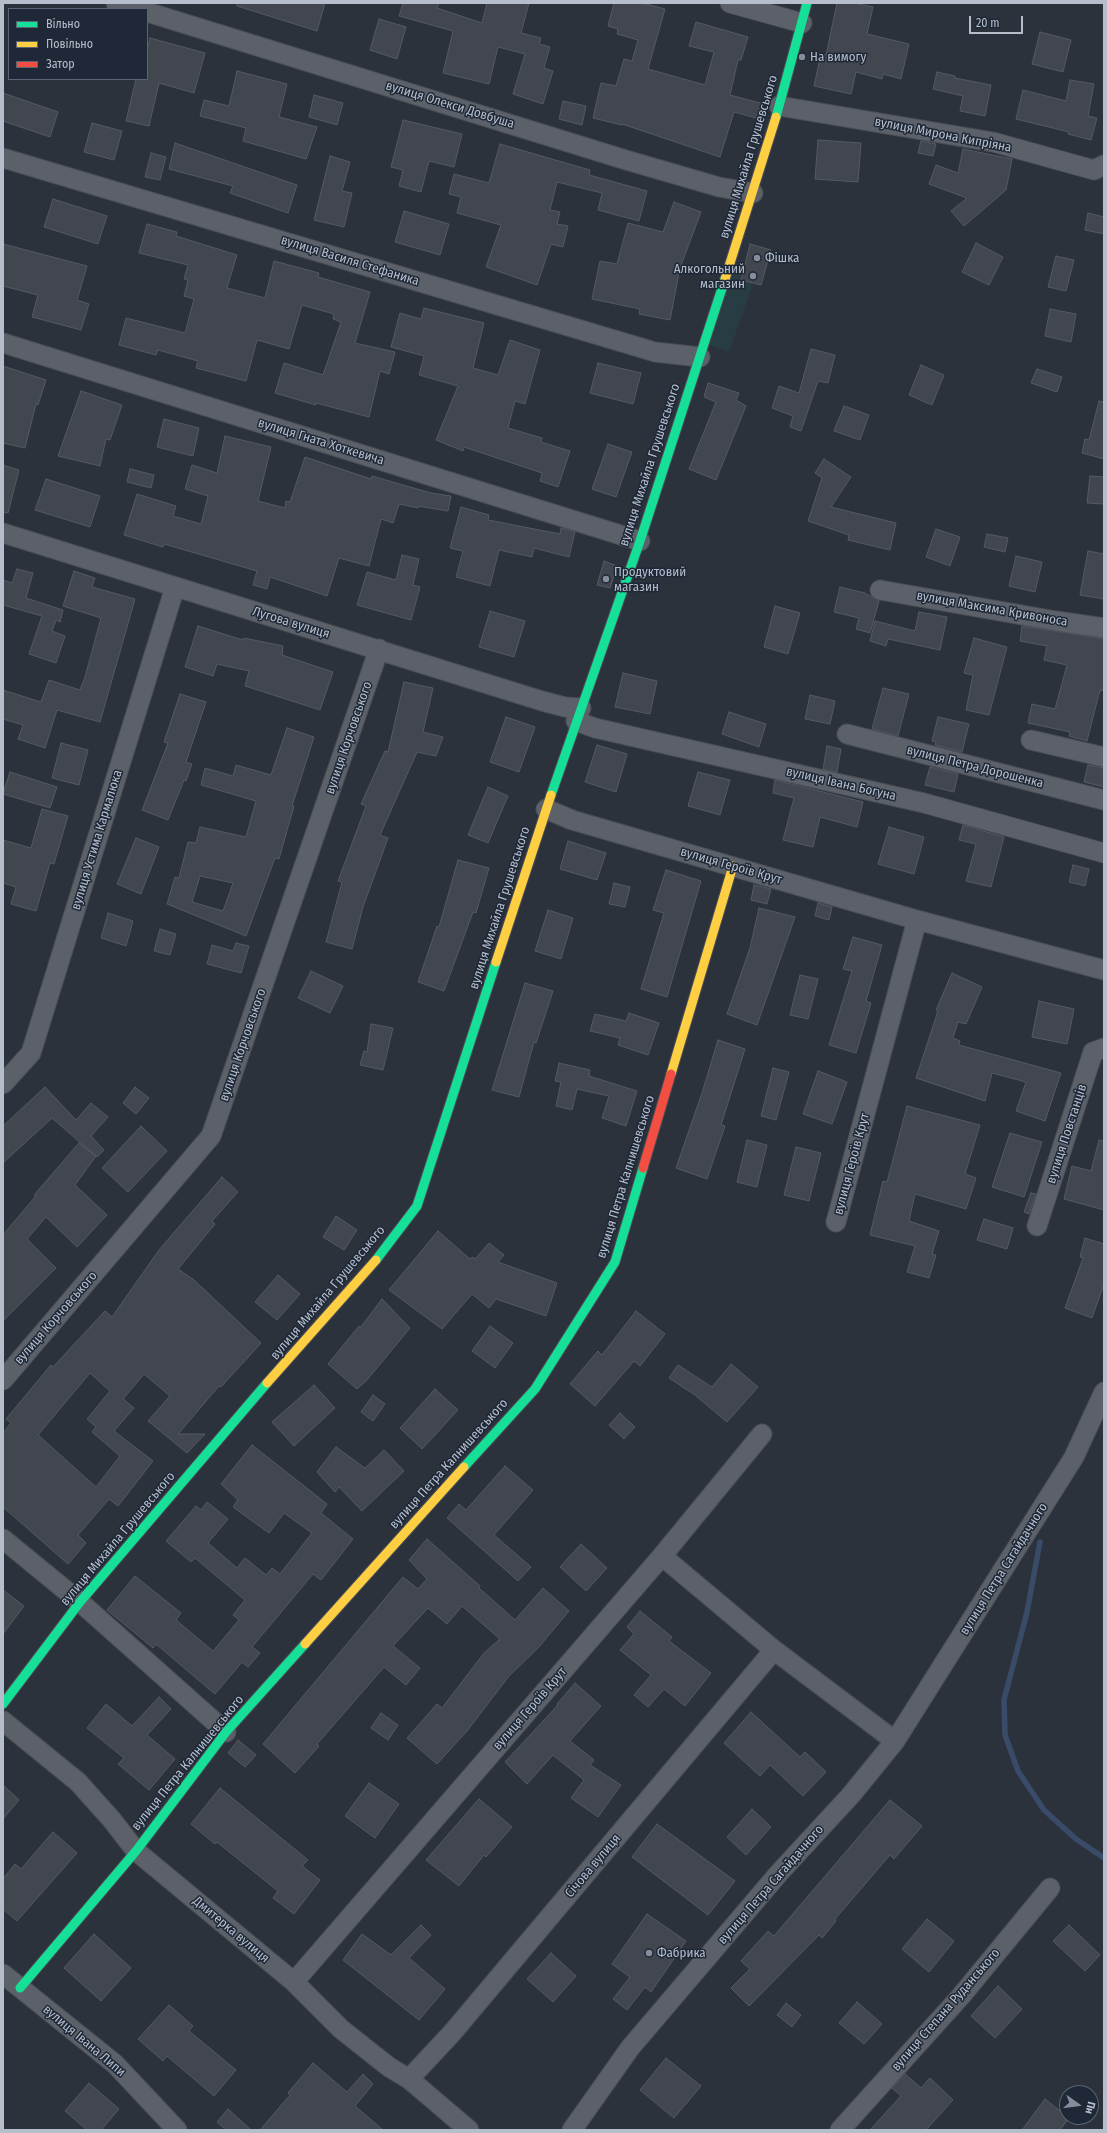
<!DOCTYPE html>
<meta charset="utf-8">
<style>
body{margin:0}
#map{position:relative;width:1107px;height:2133px;overflow:hidden;background:#2c323c;font-family:"Fira Sans Condensed",sans-serif}
canvas{display:block}
.frame{position:absolute;inset:0;border:4px solid #b6becc;pointer-events:none}
.legend{position:absolute;left:8px;top:8px;width:140px;height:72px;box-sizing:border-box;background:#1e2837;border:1px solid #5b6473;margin:0;padding:5px 7px;list-style:none;font-size:12px;color:#b6becc}
.legend li{display:flex;align-items:center;gap:8px;height:20px}
.legend b{width:20px;border:1px solid #5b6473}
.north{position:absolute;left:1059px;top:2085px;width:40px;height:40px;box-sizing:border-box;background:#1e2837;border:1px solid #5b6473;border-radius:50%;rotate:104deg;font-size:11px;font-weight:700;line-height:16px;text-align:center;color:#b6becc}
.north::after{content:'';display:block;margin:auto;width:14px;height:18px;background:#868d9a;clip-path:polygon(50% 0,100% 100%,50% 72%,0 100%)}
.scale{position:absolute;left:969px;top:16px;width:54px;height:18px;box-sizing:border-box;border:2px solid #b6becc;border-top:0;padding-left:5px;font-size:12px;line-height:14px;white-space:nowrap;color:#b6becc;-webkit-text-stroke:3px #1e2837;paint-order:stroke}
</style>
<div id="map">
<canvas width="1107" height="2133"></canvas>
<div class="frame"></div>
<ul class="legend">
<li><b style="height:5px;background:#16e098"></b>Вільно</li>
<li><b style="height:5px;background:#ffcf43"></b>Повільно</li>
<li><b style="height:5px;background:#f24e42"></b>Затор</li>
</ul>
<div class="north">Пн</div>
<div class="scale">20 m</div>
</div>
<script>
const context = document.querySelector('canvas').getContext('2d');
context.lineJoin = 'round';
function fillPath(path, color) {
  context.fillStyle = color;
  context.fill(path, 'evenodd');
}
function poly(rows) {
  const path = new Path2D();
  for (const r of rows) {
    path.moveTo(r[0], r[1]);
    for (let i = 2; i < r.length; i += 2) path.lineTo(r[i], r[i + 1]);
  }
  return path;
}
function stroke(path, color, width, dash) {
  context.strokeStyle = color;
  context.lineWidth = width;
  context.lineCap = dash ? 'butt' : 'round';
  context.setLineDash(dash || []);
  context.stroke(path);
}
function drawText(font, color, halo, rows, align = 'center') {
  context.font = font + ' "Fira Sans Condensed",sans-serif';
  context.lineWidth = 3;
  context.setLineDash([]);
  context.textBaseline = 'middle';
  context.strokeStyle = halo;
  context.fillStyle = color;
  for (const [text, x, y, turn = 0] of rows) {
    context.save();
    context.translate(x, y);
    context.rotate((+turn || 0) * Math.PI / 180);
    context.textAlign = isNaN(turn) ? turn : align;
    if (halo) context.strokeText(text, 0, 0);
    context.fillText(text, 0, 0);
    context.restore();
  }
}
const green = poly([
 [731,270,755,278,729,352,708,344]
]);
const stream = poly([
 [1040,1542,1027,1612,1004,1700,1005,1735,1018,1771,1044,1810,1076,1839,1104,1858]
]);
const building = poly([
 [237,3,325,3,317,31,237,6,237,3],
 [403,3,439,3,437,8,482,23,487,3,529,3,521,33,541,38,539,44,550,47,544,68,553,71,543,104,513,94,525,54,498,47,489,84,443,73,453,31,399,16,403,3],
 [614,3,642,3,665,9,648,69,705,85,714,52,689,46,696,22,748,37,741,60,738,60,730,95,764,104,760,119,734,112,720,157,622,124,622,125,593,118,601,83,616,86,624,59,632,61,638,40,617,34,618,29,608,26,614,3],
 [837,3,854,3,873,7,867,34,909,44,901,79,883,74,882,79,856,72,851,94,814,86,821,54,826,55,837,3],
 [379,19,406,27,397,59,370,50,379,19],
 [1040,32,1071,40,1063,72,1032,64,1040,32],
 [150,38,205,53,194,93,159,83,149,126,126,121,136,79,147,79,147,51,150,38],
 [237,71,287,84,279,117,317,127,306,159,243,141,246,128,200,116,204,100,229,106,237,71],
 [937,72,955,76,955,78,991,85,985,116,960,111,963,96,933,89,937,72],
 [1070,80,1094,84,1088,116,1097,118,1091,140,1068,134,1069,132,1016,119,1023,90,1066,101,1070,80],
 [3,93,58,112,50,137,3,121,3,93],
 [314,95,343,103,337,125,309,117,314,95],
 [563,101,586,106,582,125,559,119,563,101],
 [403,120,462,134,454,167,429,161,421,192,399,186,403,170,391,167,403,120],
 [92,123,122,131,114,160,84,152,92,123],
 [818,140,861,143,858,182,815,179,818,140],
 [921,141,936,144,933,156,918,153,921,141],
 [175,143,297,185,288,213,230,193,233,186,169,169,175,143],
 [500,144,590,170,589,175,647,191,639,221,598,210,602,193,557,182,550,210,560,212,557,224,568,226,563,247,551,244,537,285,486,267,501,225,457,213,461,197,449,194,454,174,489,183,500,144],
 [963,149,1012,159,1006,190,964,226,951,211,967,198,929,184,936,165,958,173,963,149],
 [151,153,166,157,160,180,145,177,151,153],
 [330,156,350,162,342,191,352,193,344,227,314,220,330,156],
 [53,199,107,216,98,244,44,227,53,199],
 [674,202,701,212,680,268,670,320,639,314,640,309,592,299,600,261,617,264,628,223,663,232,674,202],
 [404,211,449,224,440,255,395,242,404,211],
 [1088,213,1104,217,1104,234,1085,230,1088,213],
 [147,224,177,232,176,236,237,255,227,288,265,298,274,261,319,273,318,277,370,292,355,343,395,352,389,374,380,371,369,417,316,403,316,405,275,393,284,363,323,375,341,322,333,319,334,314,302,305,289,349,257,340,246,381,196,368,198,361,158,350,156,355,119,345,126,318,185,333,194,299,184,296,188,280,184,279,188,265,139,253,147,224],
 [976,243,1003,257,989,285,962,272,976,243],
 [3,244,87,266,77,300,89,304,81,330,32,317,38,295,3,286,3,244],
 [750,244,771,250,761,285,741,280,750,244],
 [1056,256,1074,260,1066,291,1048,287,1056,256],
 [424,308,484,323,473,368,498,375,510,340,540,350,525,404,515,401,508,428,542,438,541,442,570,451,558,487,540,481,542,473,464,447,463,451,436,440,458,386,419,375,424,356,391,347,400,313,421,319,424,308],
 [1050,309,1076,314,1071,342,1045,336,1050,309],
 [811,349,835,355,828,383,818,381,801,431,790,427,793,416,772,408,779,386,799,393,811,349],
 [598,363,641,373,633,404,590,393,598,363],
 [921,365,944,375,932,405,909,395,921,365],
 [3,366,46,380,38,405,36,404,25,448,3,443,3,366],
 [1037,369,1062,377,1057,392,1031,383,1037,369],
 [708,383,739,393,736,400,746,406,716,480,689,469,716,402,704,397,708,383],
 [81,391,122,405,110,440,106,439,100,466,58,456,81,391],
 [1099,401,1104,402,1104,459,1082,453,1085,439,1089,440,1099,401],
 [844,406,869,415,860,440,834,431,844,406],
 [164,419,199,428,193,456,157,447,164,419],
 [225,436,271,447,258,501,285,508,286,501,290,502,305,457,371,479,372,476,431,493,451,496,448,511,418,506,418,508,399,504,393,523,381,519,369,566,339,558,327,596,270,577,267,589,253,585,257,571,164,544,163,547,124,535,137,494,176,506,173,516,201,524,208,496,185,489,192,465,217,473,225,436],
 [608,444,632,452,616,497,592,489,608,444],
 [824,459,851,477,831,507,896,523,890,550,848,540,849,535,808,521,822,478,815,473,824,459],
 [3,465,19,470,8,513,3,512,3,465],
 [130,469,154,475,151,488,127,482,130,469],
 [1090,476,1104,477,1104,504,1087,503,1090,476],
 [46,479,100,496,90,527,35,510,46,479],
 [461,507,489,515,488,520,560,534,561,528,575,532,569,557,534,548,532,557,499,550,490,586,456,577,463,551,450,548,461,507],
 [936,529,960,537,950,566,926,557,936,529],
 [987,534,1008,538,1005,552,984,547,987,534],
 [1088,551,1104,554,1104,599,1080,595,1088,551],
 [402,555,419,559,413,585,420,587,411,620,357,605,367,572,396,580,402,555],
 [1016,556,1042,562,1035,592,1009,586,1016,556],
 [604,561,617,566,610,588,597,585,604,561],
 [17,569,33,573,26,598,63,610,60,622,56,620,52,631,65,636,56,663,29,654,42,616,3,605,3,580,12,583,17,569],
 [74,571,95,578,92,587,135,599,100,722,57,710,45,748,18,739,23,725,3,719,3,690,41,702,49,680,80,690,85,677,101,618,63,606,74,571],
 [840,587,865,593,879,601,870,633,856,629,859,618,834,612,840,587],
 [775,606,800,613,788,654,764,647,775,606],
 [490,611,525,621,514,657,479,647,490,611],
 [919,612,947,617,940,650,888,639,886,646,870,641,875,621,915,631,919,612],
 [198,626,243,640,244,638,283,646,282,655,333,672,320,710,245,686,249,671,217,664,213,676,185,667,198,626],
 [1022,626,1104,639,1104,691,1100,690,1087,741,1069,736,1070,732,1028,723,1032,704,1055,709,1067,665,1044,660,1047,646,1020,641,1022,626],
 [974,638,1007,647,989,715,966,710,973,675,964,673,974,638],
 [623,673,657,681,650,714,615,707,623,673],
 [404,682,433,688,423,732,443,737,436,756,417,752,380,835,388,838,363,907,352,949,326,942,342,882,338,881,366,806,361,804,385,751,388,752,404,682],
 [883,688,909,694,898,736,872,729,883,688],
 [180,694,206,702,186,762,192,764,186,781,184,780,168,820,142,810,168,743,164,742,180,694],
 [810,695,835,701,830,724,805,719,810,695],
 [729,712,766,724,759,747,722,734,729,712],
 [506,717,535,727,519,772,490,762,506,717],
 [938,717,969,724,962,752,935,745,936,742,932,741,938,717],
 [287,728,314,737,292,806,294,806,279,859,275,858,246,936,167,904,175,877,179,878,188,842,196,843,200,827,246,837,256,801,201,785,205,768,233,776,236,765,271,775,287,728],
 [200,876,233,883,223,911,192,902,200,876],
 [61,743,88,750,79,785,52,778,61,743],
 [597,745,627,754,616,792,585,782,597,745],
 [827,746,841,749,837,772,823,769,827,746],
 [1088,765,1104,768,1104,787,1084,782,1088,765],
 [930,767,958,774,954,792,925,785,930,767],
 [10,772,57,787,50,808,3,794,10,772],
 [698,772,730,780,720,815,688,806,698,772],
 [775,780,863,802,857,827,820,817,813,847,783,840,794,798,773,793,775,780],
 [488,787,508,796,488,843,468,835,488,787],
 [42,809,68,816,54,864,50,863,36,911,11,904,16,887,3,883,3,840,31,848,42,809],
 [963,825,1004,837,991,887,966,881,976,844,959,840,963,825],
 [889,827,924,837,914,874,878,864,889,827],
 [136,838,159,847,141,894,117,884,136,838],
 [568,841,606,853,597,880,560,869,568,841],
 [458,860,489,868,476,913,473,912,444,991,418,982,437,926,439,927,458,860],
 [1073,865,1089,869,1085,886,1069,882,1073,865],
 [666,870,701,881,667,997,641,989,664,913,653,910,666,870],
 [614,883,630,887,625,907,609,904,614,883],
 [754,885,771,889,767,904,751,900,754,885],
 [818,903,832,907,829,920,815,916,818,903],
 [759,908,795,917,757,1025,727,1014,750,948,759,908],
 [548,910,573,918,561,959,535,951,548,910],
 [108,913,133,921,126,946,101,938,108,913],
 [160,929,176,934,170,955,154,951,160,929],
 [853,937,882,945,866,1001,871,1003,856,1053,829,1045,852,971,843,969,853,937],
 [236,943,249,946,241,973,207,964,212,945,233,951,236,943],
 [311,971,343,986,330,1013,298,998,311,971],
 [952,973,982,987,966,1024,958,1022,953,1038,960,1041,959,1045,1061,1073,1045,1121,1016,1111,1026,1082,992,1073,985,1101,916,1078,938,1011,936,1010,952,973],
 [800,975,818,979,808,1019,790,1015,800,975],
 [525,983,553,991,536,1043,534,1042,519,1097,492,1090,525,983],
 [1039,1001,1074,1009,1067,1044,1032,1037,1039,1001],
 [629,1013,659,1023,648,1055,618,1045,620,1038,590,1031,595,1014,626,1021,629,1013],
 [371,1024,393,1028,383,1070,360,1065,364,1051,367,1052,371,1024],
 [718,1040,745,1049,721,1125,725,1126,707,1179,676,1168,702,1093,718,1040],
 [559,1063,590,1070,589,1076,637,1091,626,1126,602,1118,609,1096,577,1089,572,1110,556,1106,561,1082,555,1081,559,1063],
 [773,1068,789,1072,776,1120,761,1116,773,1068],
 [818,1071,847,1082,832,1124,803,1114,818,1071],
 [45,1087,76,1120,91,1103,108,1117,91,1136,104,1150,97,1157,52,1118,3,1163,3,1126,45,1087],
 [135,1087,149,1098,136,1114,123,1103,135,1087],
 [907,1106,980,1125,965,1174,976,1178,966,1209,915,1194,909,1221,939,1231,932,1254,936,1255,929,1278,907,1272,915,1246,870,1235,883,1181,887,1182,907,1106],
 [141,1126,167,1151,128,1192,102,1168,141,1126],
 [1010,1133,1042,1142,1024,1197,992,1187,1010,1133],
 [747,1140,767,1145,757,1187,737,1182,747,1140],
 [1099,1140,1104,1141,1104,1210,1064,1199,1072,1166,1091,1171,1099,1140],
 [79,1143,96,1156,75,1185,107,1215,77,1247,46,1217,27,1239,56,1268,3,1321,3,1235,35,1197,35,1194,79,1143],
 [796,1147,821,1153,809,1201,784,1195,796,1147],
 [222,1177,238,1192,212,1221,215,1224,178,1269,194,1280,261,1343,221,1387,219,1386,178,1434,205,1434,187,1453,148,1421,170,1396,144,1374,123,1399,134,1408,114,1431,153,1461,118,1506,109,1499,78,1535,86,1543,68,1564,3,1507,3,1433,11,1423,6,1419,51,1365,53,1367,105,1311,112,1317,159,1250,222,1177],
 [90,1373,110,1391,87,1419,96,1427,92,1432,120,1456,96,1487,38,1435,90,1373],
 [1031,1193,1036,1194,1029,1214,1024,1212,1031,1193],
 [336,1216,357,1230,344,1250,323,1237,336,1216],
 [984,1219,1013,1228,1007,1249,977,1240,984,1219],
 [438,1231,470,1259,473,1257,475,1259,489,1243,504,1255,498,1262,557,1283,546,1316,496,1299,489,1308,472,1294,442,1329,389,1290,438,1231],
 [1085,1238,1104,1244,1104,1284,1092,1318,1065,1308,1083,1258,1080,1257,1085,1238],
 [278,1275,300,1294,277,1320,255,1302,278,1275],
 [382,1299,410,1328,367,1380,357,1389,328,1364,359,1326,361,1327,382,1299],
 [636,1311,665,1334,640,1366,634,1361,595,1406,570,1384,598,1351,602,1355,636,1311],
 [490,1326,513,1343,495,1368,472,1351,490,1326],
 [731,1364,758,1387,727,1422,695,1395,669,1378,678,1365,712,1387,731,1364],
 [314,1385,335,1408,294,1446,272,1422,314,1385],
 [435,1389,458,1410,422,1449,400,1428,435,1389],
 [373,1395,385,1404,373,1421,361,1412,373,1395],
 [620,1413,635,1427,624,1439,609,1425,620,1413],
 [252,1445,327,1504,321,1513,353,1539,321,1580,313,1574,252,1647,260,1653,248,1667,242,1662,215,1694,156,1644,153,1648,107,1610,135,1576,181,1613,176,1620,213,1651,239,1620,233,1615,245,1600,195,1558,191,1562,166,1541,196,1506,201,1510,207,1502,228,1519,208,1543,237,1568,245,1558,266,1575,272,1568,280,1574,312,1533,284,1513,269,1533,233,1507,238,1500,221,1484,252,1445],
 [336,1447,365,1468,384,1450,404,1471,362,1511,339,1487,335,1492,317,1472,336,1447],
 [505,1466,533,1490,494,1535,531,1567,518,1581,447,1518,459,1504,466,1510,505,1466],
 [427,1539,480,1586,479,1588,515,1620,543,1588,569,1611,538,1648,509,1676,467,1731,437,1764,407,1738,437,1704,442,1708,484,1653,500,1639,462,1606,447,1624,428,1608,393,1646,420,1668,406,1685,384,1667,317,1744,319,1746,295,1773,263,1744,403,1577,418,1589,427,1579,409,1560,427,1539],
 [581,1544,607,1568,586,1591,560,1567,581,1544],
 [3,1590,24,1606,3,1634,3,1590],
 [640,1611,672,1637,669,1641,711,1673,685,1706,664,1689,648,1707,634,1695,651,1675,620,1650,634,1634,627,1627,640,1611],
 [575,1683,601,1706,570,1741,594,1760,590,1765,621,1785,598,1817,571,1798,584,1780,553,1755,527,1784,505,1762,558,1705,557,1704,575,1683],
 [159,1697,171,1709,147,1735,175,1759,149,1790,118,1764,124,1758,87,1728,106,1704,132,1726,159,1697],
 [751,1712,800,1757,805,1752,826,1772,803,1796,770,1765,760,1776,724,1743,751,1712],
 [381,1713,398,1725,388,1740,371,1728,381,1713],
 [238,1740,256,1755,245,1767,228,1753,238,1740],
 [369,1783,399,1804,375,1838,345,1816,369,1783],
 [3,1785,19,1800,3,1819,3,1785],
 [220,1788,308,1860,302,1866,320,1880,294,1914,273,1898,278,1891,217,1842,215,1844,191,1824,220,1788],
 [479,1799,512,1827,486,1857,484,1855,459,1886,426,1860,479,1799],
 [890,1800,922,1826,894,1859,890,1855,835,1919,836,1921,822,1938,819,1935,749,2006,731,1988,750,1969,741,1961,768,1931,774,1936,890,1800],
 [752,1809,771,1827,746,1855,727,1837,752,1809],
 [657,1824,735,1881,708,1915,632,1857,657,1824],
 [53,1832,77,1853,17,1921,3,1909,3,1879,15,1864,21,1869,53,1832],
 [647,1914,686,1941,651,1992,645,1987,627,2010,613,1999,630,1977,612,1964,647,1914],
 [927,1919,954,1941,929,1972,902,1949,927,1919],
 [421,1925,431,1935,409,1958,445,1989,419,2020,343,1960,362,1934,391,1955,421,1925],
 [1069,1925,1100,1955,1085,1971,1053,1941,1069,1925],
 [94,1934,131,1968,101,2001,64,1968,94,1934],
 [551,1953,576,1976,553,2002,527,1979,551,1953],
 [998,1986,1022,2009,995,2038,971,2016,998,1986],
 [857,2002,882,2024,864,2044,839,2023,857,2002],
 [786,2003,801,2015,792,2027,777,2015,786,2003],
 [169,2005,193,2026,189,2031,236,2070,214,2096,167,2056,163,2061,138,2039,169,2005],
 [666,2058,701,2086,674,2118,640,2090,666,2058],
 [313,2063,347,2092,363,2074,373,2084,355,2106,383,2130,260,2130,290,2095,288,2093,313,2063],
 [905,2074,921,2088,930,2078,953,2100,926,2130,870,2130,901,2096,892,2088,905,2074],
 [89,2083,119,2109,101,2130,87,2130,65,2111,89,2083],
 [1045,2099,1069,2118,1060,2130,1022,2130,1045,2099],
 [228,2109,251,2130,226,2130,217,2122,228,2109]
]);
const street = poly([
 [116,3,136,9],
 [730,3,802,23],
 [147,12,626,160,719,187,753,193],
 [779,106,993,142,1094,170,1104,165],
 [3,158,655,352,700,357],
 [3,343,640,541],
 [3,533,542,701,565,707,581,708],
 [880,590,1056,621,1104,628],
 [576,721,595,728,924,803,1104,853],
 [847,734,1104,800],
 [1031,740,1104,757],
 [546,809,572,820,917,920,1104,970],
 [3,1084,31,1053,175,587],
 [836,1222,917,920],
 [1037,1226,1093,1052,1104,1048],
 [3,1380,211,1136,379,649],
 [3,1539,80,1602,226,1732],
 [3,1721,78,1782,112,1820,136,1851,294,1982,341,2029,389,2067,409,2079,469,2130],
 [895,1741,1074,1457,1104,1392],
 [3,1974,115,2064,177,2130],
 [294,1982,662,1556,762,1434],
 [409,2079,452,2033,774,1650],
 [572,2130,630,2048,779,1873,851,1795,895,1741,774,1650,662,1556],
 [840,2130,961,1996,1050,1888]
]);
const fast = poly([
 [776,117,807,3],
 [551,795,640,541,725,279],
 [376,1260,417,1206,496,962],
 [464,1467,535,1389,615,1262,643,1168],
 [3,1704,80,1602,267,1383],
 [20,1988,136,1851,226,1732,305,1644]
]);
const slow = poly([
 [725,279,776,117],
 [496,962,551,795],
 [671,1074,733,866],
 [267,1383,376,1260],
 [305,1644,464,1467]
]);
const jam = poly([
 [643,1168,671,1074]
]);
const markers = [
 [802,57,4,"#868d9a"],
 [757,258,4,"#868d9a"],
 [753,276,4,"#868d9a"],
 [606,579,4,"#868d9a"],
 [649,1953,4,"#868d9a"]
];
const poiNames = [
 ["На вимогу",810,57],
 ["Фішка",765,258],
 ["Алкогольний",745,269,"right"],
 ["магазин",745,284,"right"],
 ["Продуктовий",614,572],
 ["магазин",614,587],
 ["Фабрика",657,1953]
];
const streetNames = [
 ["вулиця Олекси Довбуша",450,105,17],
 ["вулиця Мирона Кипріяна",943,135,11],
 ["вулиця Михайла Грушевського",749,157,-73],
 ["вулиця Василя Стефаника",350,261,17],
 ["вулиця Гната Хоткевича",321,442,17],
 ["вулиця Михайла Грушевського",650,465,-72],
 ["вулиця Максима Кривоноса",992,609,10],
 ["Лугова вулиця",291,623,17],
 ["вулиця Корчовського",349,738,-71],
 ["вулиця Петра Дорошенка",975,767,14],
 ["вулиця Івана Богуна",841,784,13],
 ["вулиця Устима Кармалюка",97,840,-73],
 ["вулиця Героїв Крут",731,866,16],
 ["вулиця Михайла Грушевського",500,908,-72],
 ["вулиця Корчовського",243,1045,-71],
 ["вулиця Повстанців",1067,1134,-72],
 ["вулиця Героїв Крут",852,1164,-75],
 ["вулиця Петра Калнишевського",626,1177,-73],
 ["вулиця Михайла Грушевського",328,1293,-50],
 ["вулиця Корчовського",56,1318,-49],
 ["вулиця Петра Калнишевського",449,1464,-48],
 ["вулиця Михайла Грушевського",118,1539,-50],
 ["вулиця Петра Сагайдачного",1004,1569,-58],
 ["вулиця Героїв Крут",530,1709,-49],
 ["вулиця Петра Калнишевського",188,1763,-51],
 ["Січова вулиця",593,1866,-50],
 ["вулиця Петра Сагайдачного",771,1885,-49],
 ["Дмитерка вулиця",231,1930,40],
 ["вулиця Степана Руданського",946,2010,-49],
 ["вулиця Івана Липи",84,2041,40]
];
fillPath(green, '#283d43');
stroke(stream, '#394b68', 5.5);
fillPath(building, '#41464f');
stroke(building, '#545a63', 1);
stroke(street, '#4a4e56', 21);
stroke(fast, '#4a4e56', 11);
stroke(slow, '#4a4e56', 11);
stroke(jam, '#4a4e56', 11);
stroke(street, '#5c6169', 19);
stroke(fast, '#16e098', 9);
stroke(slow, '#ffcf43', 9);
stroke(jam, '#f24e42', 9);
for (const [x, y, r, color] of markers) {
  const dot = new Path2D();
  dot.arc(x, y, r, 0, 2 * Math.PI);
  context.fillStyle = color;
  context.fill(dot);
  stroke(dot, '#1e2837', 1.5);
}
drawText('13px', '#b6becc', '#1e2837', poiNames, 'left');
drawText('13px', '#b6becc', '#1e2837', streetNames);
</script>
